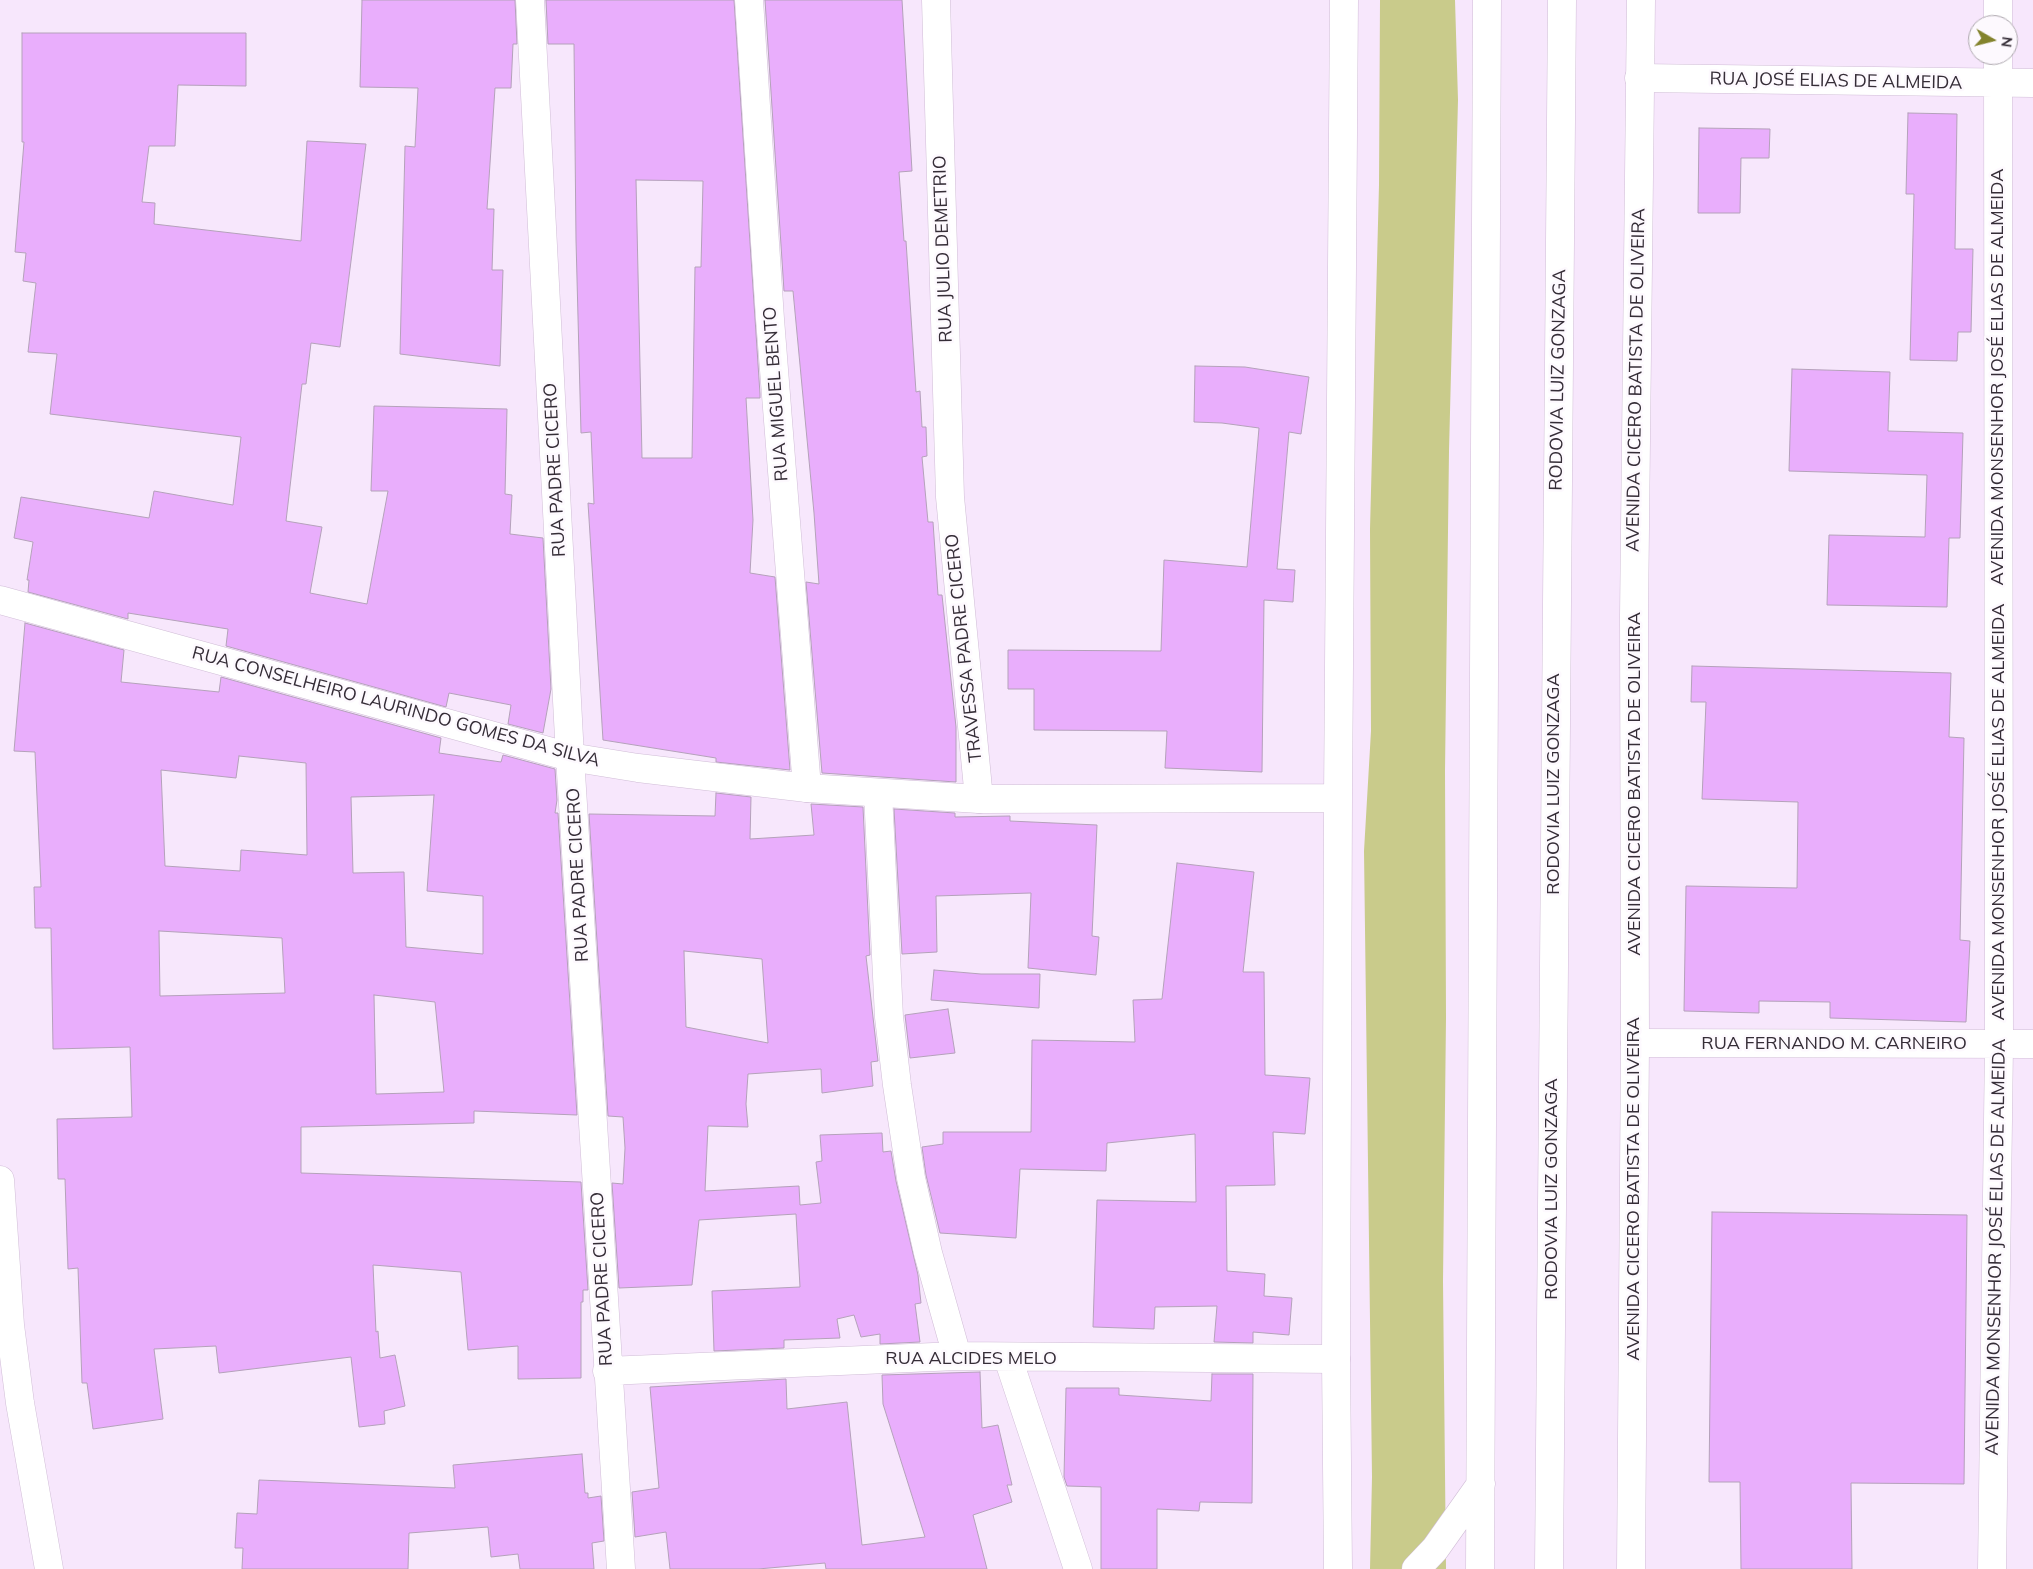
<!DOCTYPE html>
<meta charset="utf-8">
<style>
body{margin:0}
#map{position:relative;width:2033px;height:1569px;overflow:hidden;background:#f7e7fc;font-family:Mulish,sans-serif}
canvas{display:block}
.north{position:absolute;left:1968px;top:15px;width:50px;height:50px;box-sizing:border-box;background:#fdf9fe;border:1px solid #ada7ae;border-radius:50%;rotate:98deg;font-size:14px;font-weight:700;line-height:20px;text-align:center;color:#352d37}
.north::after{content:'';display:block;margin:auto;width:18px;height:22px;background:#83832d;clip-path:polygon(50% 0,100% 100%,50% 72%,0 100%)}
</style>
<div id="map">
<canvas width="2033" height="1569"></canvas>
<div class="north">N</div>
</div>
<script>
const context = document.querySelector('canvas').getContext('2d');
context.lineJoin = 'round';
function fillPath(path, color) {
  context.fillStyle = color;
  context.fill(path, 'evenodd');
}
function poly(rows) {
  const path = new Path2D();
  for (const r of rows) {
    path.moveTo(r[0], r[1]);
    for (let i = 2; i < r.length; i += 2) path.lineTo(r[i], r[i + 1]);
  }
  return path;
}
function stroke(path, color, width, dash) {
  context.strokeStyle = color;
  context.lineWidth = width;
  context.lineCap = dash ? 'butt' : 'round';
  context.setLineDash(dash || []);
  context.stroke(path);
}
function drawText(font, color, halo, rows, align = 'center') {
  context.font = font + ' Mulish,sans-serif';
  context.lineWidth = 5;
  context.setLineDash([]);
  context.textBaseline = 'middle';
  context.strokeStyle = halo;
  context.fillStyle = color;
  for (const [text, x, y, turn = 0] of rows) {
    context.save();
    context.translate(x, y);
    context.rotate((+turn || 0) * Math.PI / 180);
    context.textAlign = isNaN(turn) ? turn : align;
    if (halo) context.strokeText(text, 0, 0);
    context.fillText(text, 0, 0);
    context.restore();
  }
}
const green = poly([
 [1380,0,1455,0,1458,100,1449,451,1445,771,1446,1018,1443,1281,1446,1569,1370,1569,1372,1477,1364,851,1371,731,1370,529,1379,185]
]);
const building = poly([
 [362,0,515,0,517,44,513,44,511,88,495,88,487,209,494,209,492,270,503,270,500,366,400,354,405,146,415,147,418,88,360,87,362,0],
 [546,0,734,0,760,394,760,398,746,398,753,520,750,573,775,577,790,770,716,762,716,758,603,740,588,503,594,504,591,432,581,433,576,240,574,44,548,44,546,0],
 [636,180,703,181,701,267,695,267,692,458,642,458,636,180],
 [765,0,902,0,912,171,899,172,904,241,906,241,916,392,920,391,922,427,926,427,927,456,922,457,928,522,933,522,938,595,942,595,956,727,956,782,822,773,806,582,819,584,814,513,793,291,784,291,765,0],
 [22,33,246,33,246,86,178,85,175,146,149,146,142,202,155,203,154,224,301,241,307,141,366,144,340,347,311,343,306,384,302,384,286,521,322,527,310,593,367,604,388,491,371,491,374,406,507,409,505,494,512,495,510,534,543,538,551,689,543,733,508,724,511,705,449,693,446,707,226,646,228,629,128,613,128,619,28,592,29,580,27,580,33,542,14,538,21,497,149,518,154,491,233,505,241,437,50,414,57,354,28,352,36,283,23,281,26,253,15,252,24,142,22,142,22,33],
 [1908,113,1957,114,1955,249,1973,249,1971,332,1958,332,1957,361,1910,360,1914,194,1906,194,1908,113],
 [1699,128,1770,129,1769,158,1741,158,1740,213,1698,213,1699,128],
 [1195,366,1245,367,1309,377,1301,434,1289,432,1277,569,1295,570,1293,602,1264,600,1262,772,1165,768,1167,731,1034,730,1034,689,1008,689,1008,650,1161,651,1164,560,1247,567,1259,428,1222,423,1194,422,1195,366],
 [1792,369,1890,372,1888,431,1963,433,1960,538,1949,538,1947,607,1827,605,1829,535,1925,537,1927,475,1789,471,1792,369],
 [25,623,124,650,121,682,219,692,221,677,441,738,439,753,501,762,503,755,555,769,557,800,555,813,558,813,577,1115,474,1111,474,1123,301,1127,301,1173,581,1182,588,1290,583,1290,583,1302,581,1302,581,1378,518,1379,518,1346,468,1350,461,1272,373,1265,376,1332,378,1331,380,1358,395,1355,405,1406,384,1411,385,1424,359,1427,351,1357,219,1373,216,1346,154,1349,163,1419,93,1429,87,1383,82,1383,78,1268,68,1269,65,1179,58,1179,57,1119,132,1117,130,1047,53,1049,51,928,35,928,34,887,41,887,35,752,14,751,25,623],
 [239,756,306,763,307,855,241,850,240,871,165,866,161,770,236,778,239,756],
 [434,795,427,891,483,896,483,954,406,947,404,872,353,873,351,797,434,795],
 [159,931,282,938,285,993,160,996,159,931],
 [374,995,435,1002,444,1092,376,1094,374,995],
 [1692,666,1951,673,1949,737,1964,738,1960,940,1970,941,1966,1022,1830,1018,1830,1002,1759,1001,1759,1013,1684,1011,1686,886,1797,888,1798,802,1702,799,1706,702,1691,702,1692,666],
 [716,793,751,797,750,839,814,835,811,804,863,807,870,955,866,956,878,1061,871,1062,873,1086,822,1093,821,1069,748,1074,746,1104,748,1127,708,1126,705,1191,799,1186,800,1205,821,1203,816,1162,822,1161,820,1135,882,1133,883,1152,891,1151,896,1181,918,1275,921,1303,915,1304,920,1342,880,1344,880,1334,861,1337,854,1315,837,1319,840,1338,784,1340,784,1348,714,1351,712,1291,800,1287,796,1214,699,1220,692,1285,619,1288,612,1183,623,1184,625,1148,623,1117,608,1116,589,814,715,816,716,793],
 [684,951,762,959,768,1043,686,1027,684,951],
 [894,809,955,813,955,817,1010,816,1010,821,1097,825,1092,936,1099,937,1096,975,1028,968,1031,893,936,896,937,952,902,954,894,809],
 [1177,863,1254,872,1243,972,1264,972,1265,1075,1310,1078,1305,1134,1273,1132,1275,1185,1226,1186,1227,1271,1265,1274,1264,1296,1292,1298,1289,1335,1253,1332,1253,1343,1214,1342,1217,1306,1155,1307,1154,1329,1093,1327,1097,1200,1196,1202,1195,1134,1107,1143,1106,1171,1020,1169,1016,1238,940,1233,926,1175,922,1147,943,1144,943,1132,1031,1132,1032,1040,1135,1042,1133,1000,1162,999,1177,863],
 [934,970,981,974,1040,974,1039,1008,931,1000,934,970],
 [948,1009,955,1053,910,1058,905,1015,948,1009],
 [1712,1212,1967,1215,1964,1484,1851,1483,1852,1569,1741,1569,1740,1482,1709,1482,1712,1212],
 [980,1372,982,1428,998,1425,1012,1485,1007,1485,1012,1502,973,1515,987,1569,826,1569,825,1563,758,1569,670,1569,666,1532,635,1537,632,1492,659,1488,650,1387,786,1379,787,1409,847,1402,862,1545,925,1537,883,1404,882,1375,980,1372],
 [1212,1374,1253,1374,1252,1503,1200,1502,1199,1511,1157,1509,1157,1569,1101,1569,1101,1487,1067,1486,1064,1477,1066,1388,1119,1388,1119,1395,1211,1401,1212,1374],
 [582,1454,585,1493,588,1493,588,1498,601,1496,604,1541,592,1543,594,1569,520,1569,518,1554,491,1557,488,1527,409,1533,408,1569,242,1569,243,1548,235,1548,237,1513,257,1514,259,1480,455,1488,453,1465,582,1454]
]);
const street = poly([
 [530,0,570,757,621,1569],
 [749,0,770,319,807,788],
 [936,0,950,497,979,799],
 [1998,0,1998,25],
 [1639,78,2033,83],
 [878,793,889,1017,897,1085,911,1178,928,1253,957,1356],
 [1635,1043,2033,1044],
 [1008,1358,1078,1569],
 [607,1371,957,1356,1336,1359],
 [1992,1569,1999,1045,1998,55]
]);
const secondary = poly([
 [0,600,570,757,638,768,807,788,979,799,1338,798],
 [0,1180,10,1325,20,1403,49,1569],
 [1338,1569,1336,1359,1338,798,1344,0],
 [1631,1569,1635,1043,1634,616,1641,0]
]);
const highway = poly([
 [1416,1569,1435,1549,1481,1484],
 [1480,1569,1487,0],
 [1549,1569,1562,0]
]);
const streetNames = [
 ["RUA JOSÉ ELIAS DE ALMEIDA",1836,81,1],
 ["RUA JULIO DEMETRIO",943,249,-92],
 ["AVENIDA MONSENHOR JOSÉ ELIAS DE ALMEIDA",1998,377,-90],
 ["RODOVIA LUIZ GONZAGA",1558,380,-89],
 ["AVENIDA CICERO BATISTA DE OLIVEIRA",1636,380,-89],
 ["RUA MIGUEL BENTO",776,394,-94],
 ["RUA PADRE CICERO",555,470,-93],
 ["TRAVESSA PADRE CICERO",964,648,-96],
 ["RUA CONSELHEIRO LAURINDO GOMES DA SILVA",396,707,15],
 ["RODOVIA LUIZ GONZAGA",1554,784,-90],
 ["AVENIDA CICERO BATISTA DE OLIVEIRA",1635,784,-90],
 ["AVENIDA MONSENHOR JOSÉ ELIAS DE ALMEIDA",1999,812,-90],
 ["RUA PADRE CICERO",578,875,-93],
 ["RUA FERNANDO M. CARNEIRO",1834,1044],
 ["RODOVIA LUIZ GONZAGA",1552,1189,-90],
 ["AVENIDA CICERO BATISTA DE OLIVEIRA",1634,1189,-90],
 ["AVENIDA MONSENHOR JOSÉ ELIAS DE ALMEIDA",1996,1247,-89],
 ["RUA PADRE CICERO",602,1279,-93],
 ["RUA ALCIDES MELO",971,1359]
];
fillPath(green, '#c9cb8b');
fillPath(building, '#e9aefc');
stroke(building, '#b4a1ba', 1);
stroke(street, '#d0bdd6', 29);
stroke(secondary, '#d0bdd6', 29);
stroke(highway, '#d0bdd6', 29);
stroke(street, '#fff', 28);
stroke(secondary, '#fff', 28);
stroke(highway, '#fff', 28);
drawText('18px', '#352d37', '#fdf9fe', streetNames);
</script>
